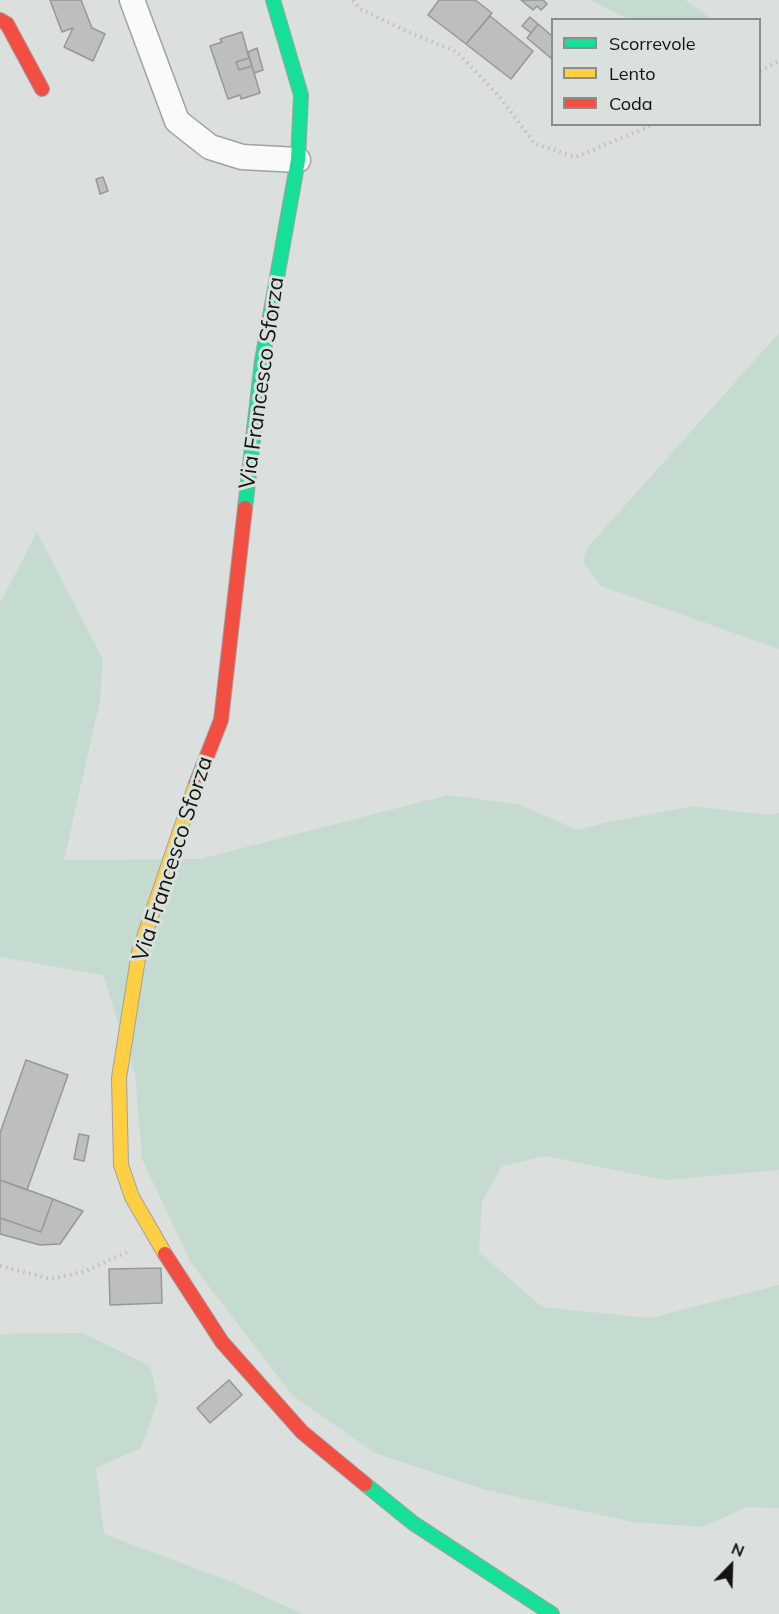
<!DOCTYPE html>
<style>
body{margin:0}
#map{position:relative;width:779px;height:1614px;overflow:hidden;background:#dbdfdd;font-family:Mulish,sans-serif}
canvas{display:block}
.legend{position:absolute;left:551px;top:18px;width:210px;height:108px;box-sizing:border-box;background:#dae0dc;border:2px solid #8a8e8b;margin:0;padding:8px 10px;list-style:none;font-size:18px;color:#111412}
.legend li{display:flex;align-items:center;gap:12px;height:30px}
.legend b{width:30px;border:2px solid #8a8e8b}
.north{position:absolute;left:701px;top:1536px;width:60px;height:60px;-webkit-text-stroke:4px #dae0dc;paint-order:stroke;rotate:23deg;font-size:16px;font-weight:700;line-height:24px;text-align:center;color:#111412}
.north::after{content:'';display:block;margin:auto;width:21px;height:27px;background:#111412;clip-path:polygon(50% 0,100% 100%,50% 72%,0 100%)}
</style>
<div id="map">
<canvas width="779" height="1614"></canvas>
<ul class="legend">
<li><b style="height:8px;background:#16e098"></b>Scorrevole</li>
<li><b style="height:8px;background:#ffcf43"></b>Lento</li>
<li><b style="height:8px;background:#f24e42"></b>Coda</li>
</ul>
<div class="north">N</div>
</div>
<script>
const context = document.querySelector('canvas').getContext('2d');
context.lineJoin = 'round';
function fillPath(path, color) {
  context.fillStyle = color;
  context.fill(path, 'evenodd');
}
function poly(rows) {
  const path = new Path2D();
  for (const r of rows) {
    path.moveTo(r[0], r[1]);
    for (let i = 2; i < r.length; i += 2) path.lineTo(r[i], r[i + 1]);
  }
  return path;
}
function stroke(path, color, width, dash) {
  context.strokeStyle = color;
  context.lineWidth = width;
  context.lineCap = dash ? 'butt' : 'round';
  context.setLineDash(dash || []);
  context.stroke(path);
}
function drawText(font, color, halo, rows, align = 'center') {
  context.font = font + ' Mulish,sans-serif';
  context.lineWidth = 6;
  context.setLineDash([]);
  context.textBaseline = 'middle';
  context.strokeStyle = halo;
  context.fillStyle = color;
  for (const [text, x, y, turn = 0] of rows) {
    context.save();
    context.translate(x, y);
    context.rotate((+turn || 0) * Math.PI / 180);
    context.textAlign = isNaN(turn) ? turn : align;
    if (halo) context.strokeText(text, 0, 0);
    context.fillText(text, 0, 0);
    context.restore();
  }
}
const green = poly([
 [590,0,685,0,712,19,628,19],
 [779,333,779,649,601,586,583,563,586,549],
 [37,532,103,660,100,700,64,860,200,859,448,795,517,804,578,830,605,823,693,806,768,815,779,813,779,1170,664,1180,546,1156,502,1166,482,1201,479,1252,542,1307,650,1318,779,1285,779,1508,747,1507,703,1527,633,1522,486,1490,375,1453,293,1396,191,1263,142,1159,135,1074,103,975,0,957,0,603],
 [83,1333,150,1366,158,1400,141,1448,96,1468,104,1534,232,1582,303,1614,0,1614,0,1334]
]);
const building = poly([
 [50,0,81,0,92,28,105,34,93,61,64,47,73,28,62,32,50,0],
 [439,0,475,0,492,13,466,44,428,15,439,0],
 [521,0,543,0,547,4,541,10,537,6,533,10,521,0],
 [490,16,533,51,511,79,466,44,490,16],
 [530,17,538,24,531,33,522,26,530,17],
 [538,24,552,36,552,59,527,38,538,24],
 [242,32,249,58,236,62,239,70,252,66,260,93,241,99,240,95,228,99,210,46,222,42,220,39,242,32],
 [257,48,263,70,254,73,248,52,257,48],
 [249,58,252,66,239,70,236,62,249,58],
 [103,177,108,191,100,194,96,179,103,177],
 [26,1060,68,1075,27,1190,0,1180,0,1133,26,1060],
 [79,1134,89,1136,84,1161,74,1159,79,1134],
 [0,1180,53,1199,41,1232,0,1218,0,1180],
 [53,1199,83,1211,60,1244,40,1245,0,1234,0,1218,41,1232,53,1199],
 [161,1268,162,1303,110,1305,109,1269,161,1268],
 [229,1380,242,1395,210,1423,197,1408,229,1380]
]);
const path = poly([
 [353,0,360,9,415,35,457,52,498,95,535,144,576,157,655,124],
 [760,71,779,61],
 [0,1266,51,1279,86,1271,129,1251]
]);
const street = poly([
 [132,0,177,121,210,147,242,157,298,160]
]);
const fast = poly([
 [245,508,262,361,298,160,301,95,273,0],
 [365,1484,413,1523,552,1614]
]);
const slow = poly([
 [165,1254,132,1197,121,1165,119,1078,139,952,196,784]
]);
const jam = poly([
 [0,20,7,24,42,89],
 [196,784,221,720,245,508],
 [165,1254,222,1342,302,1432,365,1484]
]);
const streetNames = [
 ["Via Francesco Sforza",262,383,-82],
 ["Via Francesco Sforza",173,859,-72]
];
fillPath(green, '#c6dbcf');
fillPath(building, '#bcbfbe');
stroke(building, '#959896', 1.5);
stroke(street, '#a0a2a1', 27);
stroke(fast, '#a0a2a1', 16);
stroke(slow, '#a0a2a1', 16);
stroke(jam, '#a0a2a1', 16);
stroke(path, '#bebfbe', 4, [1.5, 4.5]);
stroke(street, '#fafafa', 24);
stroke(fast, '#16e098', 14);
stroke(slow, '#ffcf43', 14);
stroke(jam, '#f24e42', 14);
drawText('22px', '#111412', '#dae0dc', streetNames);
</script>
